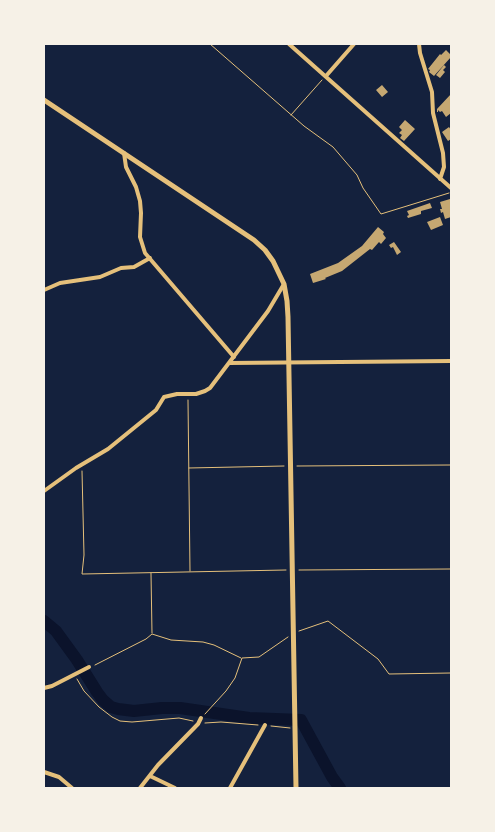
<!DOCTYPE html>
<style>
body{margin:0}
#map{position:relative;width:495px;height:832px;overflow:hidden;background:#14213d;font-family:Figtree,sans-serif}
canvas{display:block}
.frame{position:absolute;inset:0;border:45px solid #f6f1e7;pointer-events:none}
</style>
<div id="map">
<canvas width="495" height="832"></canvas>
<div class="frame"></div>
</div>
<script>
const context = document.querySelector('canvas').getContext('2d');
context.lineJoin = 'round';
function poly(rows) {
  const path = new Path2D();
  for (const r of rows) {
    path.moveTo(r[0], r[1]);
    for (let i = 2; i < r.length; i += 2) path.lineTo(r[i], r[i + 1]);
  }
  return path;
}
function stroke(path, color, width, dash) {
  context.strokeStyle = color;
  context.lineWidth = width;
  context.lineCap = dash ? 'butt' : 'round';
  context.setLineDash(dash || []);
  context.stroke(path);
}
function fillPath(path, color) {
  context.fillStyle = color;
  context.fill(path, 'evenodd');
}
const river = poly([
 [44,621,56,631,77,660,97,692,103,700,111,707,118,709,134,711,162,708,180,708,249,718,301,720,332,777,340,788]
]);
const building = poly([
 [446,50,451,55,451,57,434,76,429,72,430,70,428,69,440,54,441,55],
 [444,65,446,67,443,70,445,72,440,78,436,75],
 [382,85,388,92,382,97,376,90],
 [451,94,451,113,446,117,442,111,440,112,438,110,438,112,437,112,437,109],
 [405,120,415,129,404,141,400,138,402,135,399,133,402,130,399,127],
 [449,127,451,130,451,139,448,141,442,132],
 [450,199,451,217,445,219,443,212,441,213,440,209,442,209,440,202],
 [430,203,432,208,421,211,421,214,408,218,407,216,409,215,407,211],
 [440,217,443,225,431,230,427,222],
 [378,227,384,232,383,234,386,238,381,244,379,242,372,250,370,249,342,271,325,278,326,279,313,283,310,274,338,263,362,246],
 [394,242,401,252,397,255,393,247,391,248,389,245]
]);
const path = poly([
 [210,44,304,126,333,147,357,175,363,188,381,214,449,193],
 [291,115,322,80],
 [188,400,190,571],
 [297,466,451,465],
 [189,468,284,466],
 [82,471,84,555,82,574,286,570],
 [299,570,451,569],
 [151,573,152,633],
 [299,631,328,621,378,659,389,674,451,673],
 [95,665,146,639,152,634,171,640,203,642,214,645,241,658],
 [77,679,84,691,99,707,112,717,120,721,132,722,179,718,193,721],
 [205,714,226,691,235,678,242,658,259,657,288,637],
 [205,723,221,722,258,725],
 [271,726,290,728]
]);
const minor = poly([
 [289,44,451,188],
 [419,44,420,53,432,92,433,113,443,153,444,167,440,179],
 [326,76,354,44],
 [124,153,126,167,136,187,140,201,141,213,140,237,145,253,234,357],
 [44,290,60,283,100,277,121,268,134,267,150,258],
 [229,363,451,361],
 [44,491,76,468,108,449,156,410,164,397,177,394,196,394,205,391,210,388,268,311,284,284],
 [44,688,52,686,89,667],
 [44,772,59,777,72,788],
 [150,776,175,788],
 [140,788,158,765,198,724,201,718],
 [230,788,265,725]
]);
const tertiary = poly([
 [44,100,254,240,265,250,273,261,284,284,287,301,288,317,296,788]
]);
stroke(river, '#0b132b', 12);
fillPath(building, '#c6a872');
stroke(path, '#e5c07b', 1);
stroke(minor, '#e5c07b', 4);
stroke(tertiary, '#e5c07b', 5);
</script>
